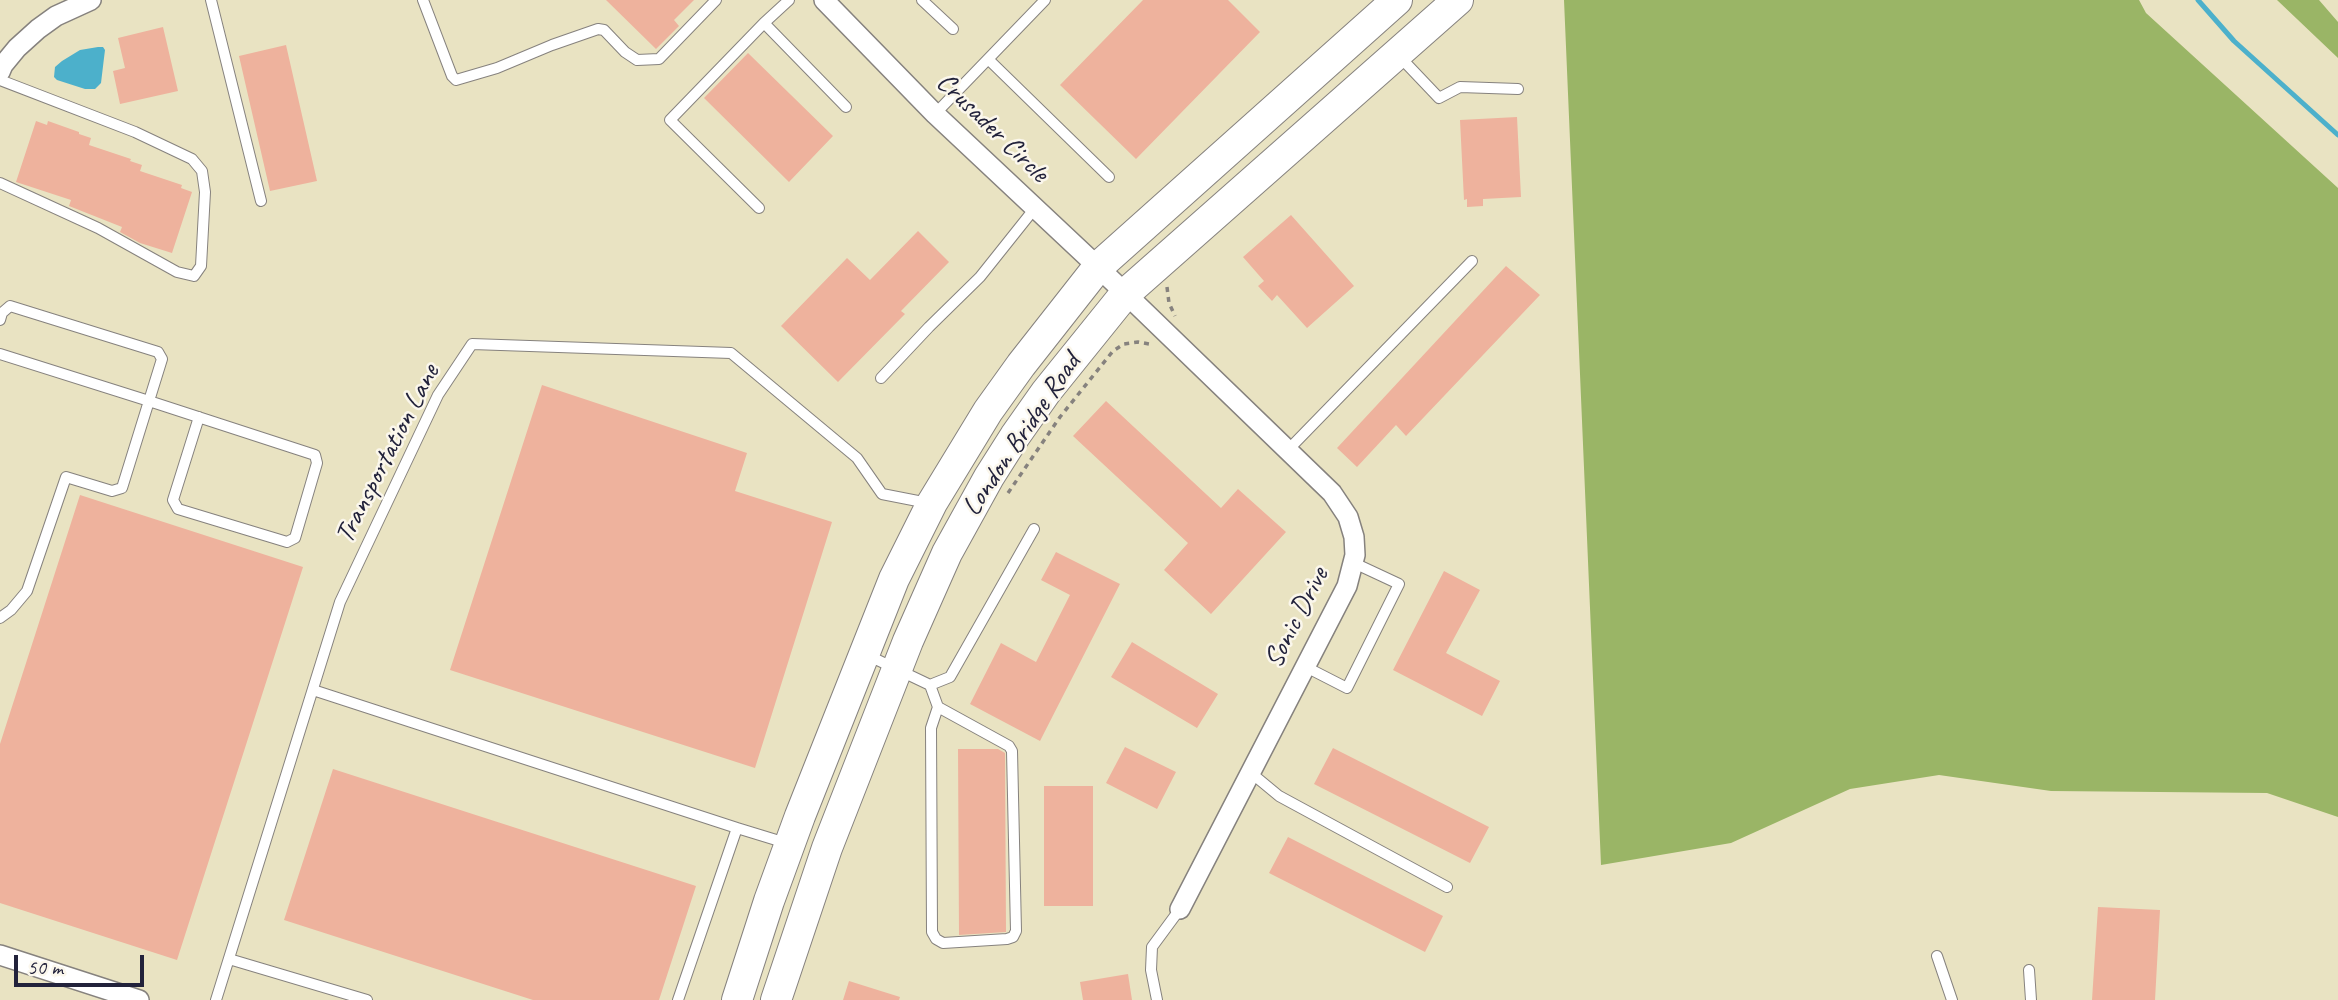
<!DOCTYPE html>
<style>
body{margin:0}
#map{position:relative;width:2338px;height:1000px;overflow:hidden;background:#e9e3c2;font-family:Caveat,sans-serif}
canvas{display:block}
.scale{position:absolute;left:14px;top:955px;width:130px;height:32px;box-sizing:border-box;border:4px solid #22223b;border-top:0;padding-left:9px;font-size:21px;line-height:24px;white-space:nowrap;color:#22223b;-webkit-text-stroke:5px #fbf7ec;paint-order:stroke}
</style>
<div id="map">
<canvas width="2338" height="1000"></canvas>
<div class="scale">50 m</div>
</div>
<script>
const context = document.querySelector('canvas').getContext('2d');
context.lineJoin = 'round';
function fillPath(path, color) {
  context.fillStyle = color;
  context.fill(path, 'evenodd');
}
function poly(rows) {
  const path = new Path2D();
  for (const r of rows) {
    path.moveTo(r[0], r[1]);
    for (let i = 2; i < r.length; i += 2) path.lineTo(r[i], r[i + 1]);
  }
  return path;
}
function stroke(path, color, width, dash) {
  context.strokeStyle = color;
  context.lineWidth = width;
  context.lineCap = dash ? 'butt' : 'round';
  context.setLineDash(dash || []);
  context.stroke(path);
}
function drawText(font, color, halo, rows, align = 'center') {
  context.font = font + ' Caveat,sans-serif';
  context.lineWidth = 5;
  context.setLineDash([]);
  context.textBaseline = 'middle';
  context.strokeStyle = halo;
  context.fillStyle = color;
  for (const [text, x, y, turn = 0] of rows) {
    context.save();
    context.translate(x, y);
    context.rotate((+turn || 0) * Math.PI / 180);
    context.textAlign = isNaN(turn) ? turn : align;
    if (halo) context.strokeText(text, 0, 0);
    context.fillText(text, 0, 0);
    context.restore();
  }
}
const forest = poly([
 [1564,0,2139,0,2146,13,2338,188,2338,817,2267,793,2051,791,1939,775,1850,789,1731,843,1601,865],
 [2277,0,2319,0,2338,22,2338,58]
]);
const water = poly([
 [98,47,103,47,105,50,104,58,101,83,95,89,85,89,57,80,54,77,55,67,62,61,80,50]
]);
const stream = poly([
 [2198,0,2234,41,2338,135]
]);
const building = poly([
 [606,0,694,0,674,20,679,26,656,49],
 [1143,0,1228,0,1260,32,1136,159,1060,85],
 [163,27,178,91,120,104,113,71,125,68,118,38],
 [286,45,317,181,270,191,239,56],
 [748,53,833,136,789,182,704,98],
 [1517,117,1521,197,1483,199,1483,206,1467,207,1467,199,1464,200,1460,120],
 [36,121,47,125,48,121,79,132,79,134,91,138,89,145,131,159,130,161,142,165,140,171,182,185,181,188,192,192,172,253,140,243,120,232,122,227,69,206,71,200,16,182],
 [1291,215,1354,286,1307,328,1277,295,1272,301,1258,286,1264,281,1243,257],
 [918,231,949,262,901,311,905,314,838,382,781,326,847,258,870,280],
 [1506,266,1540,295,1406,436,1396,425,1357,467,1337,448],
 [542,385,747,453,735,491,832,522,755,768,450,670],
 [1106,401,1221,508,1238,489,1286,532,1211,614,1164,570,1188,543,1073,436],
 [80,495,303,567,177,960,0,903,0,744],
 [1056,552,1120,584,1040,741,970,704,1001,643,1036,662,1070,595,1041,580],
 [1444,571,1480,590,1446,653,1500,681,1482,716,1393,670],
 [1132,642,1218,694,1197,728,1111,677],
 [1125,747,1176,772,1157,809,1106,783],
 [1333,748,1489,827,1470,863,1314,784],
 [958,749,998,749,1005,753,1006,932,959,935],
 [333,769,696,886,659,1000,533,1000,284,920],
 [1044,786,1093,786,1093,906,1044,906],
 [1288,837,1443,916,1425,952,1269,873],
 [2098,907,2160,910,2155,1000,2092,1000],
 [1128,974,1132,1000,1083,1000,1080,982],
 [849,981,900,997,899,1000,843,1000]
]);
const path = poly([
 [1167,287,1169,303,1175,316],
 [1008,493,1060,417,1113,351,1124,344,1138,342,1149,344]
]);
const lane = poly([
 [211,0,261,201],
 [423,0,452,76,456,80,497,68,552,45,598,29,604,30,625,52,637,60,659,59,716,0],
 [922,0,953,29],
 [764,23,846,107],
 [1400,57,1439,98,1460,87,1518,89],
 [988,59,1109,177],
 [0,80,135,132,192,159,202,171,205,192,201,266,194,276,177,272,98,228,0,183],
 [935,114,1045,0],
 [759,208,670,120,764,23,789,0],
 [0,320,2,313,10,306,158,352,162,359,122,488,112,491,66,477,27,591,11,610,0,618],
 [0,354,149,401,315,455,317,463,295,538,287,542,178,509,173,500,199,417],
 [881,378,929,327,980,277,1035,208],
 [1287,451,1472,261],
 [867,655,930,685,938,707,1009,746,1012,751,1016,931,1013,937,1007,939,943,943,936,939,932,932,931,728,938,707],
 [1304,666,1347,688,1399,584,1354,563],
 [930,685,950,677,1034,529],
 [313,690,737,828,678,1000],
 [1250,772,1279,796,1447,887],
 [737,828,786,843],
 [1937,956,1952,1000],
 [229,959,367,1000],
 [2029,970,2031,1000],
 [216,1000,340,602,438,395,472,344,731,353,857,458,882,494,928,503],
 [1157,1000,1151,970,1152,947,1180,909]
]);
const street = poly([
 [824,0,935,114,1098,267,1332,493,1348,517,1354,537,1355,555,1347,586,1180,909],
 [0,72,3,65,17,48,38,29,56,16,91,0],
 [0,955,139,1000]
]);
const primary = poly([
 [737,1000,769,901,800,816,894,579,932,503,988,411,1021,365,1098,267,1397,0],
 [776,1000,827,848,908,641,947,553,989,477,1015,436,1046,392,1125,294,1458,0]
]);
const streetNames = [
 ["Crusader Circle",992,128,44],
 ["London Bridge Road",1022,435,-56],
 ["Transportation Lane",388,454,-63],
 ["Sonic Drive",1297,618,-63]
];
fillPath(forest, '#9ab566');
fillPath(water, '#4cb0cb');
stroke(stream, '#4cb0cb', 5);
fillPath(building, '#eeb29d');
stroke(lane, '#86827e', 12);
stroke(street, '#86827e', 22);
stroke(primary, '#86827e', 32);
stroke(path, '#86827e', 3.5, [5, 5]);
stroke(lane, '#fff', 10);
stroke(street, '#fff', 19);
stroke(primary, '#fff', 30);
drawText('28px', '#22223b', '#fbf7ec', streetNames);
</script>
